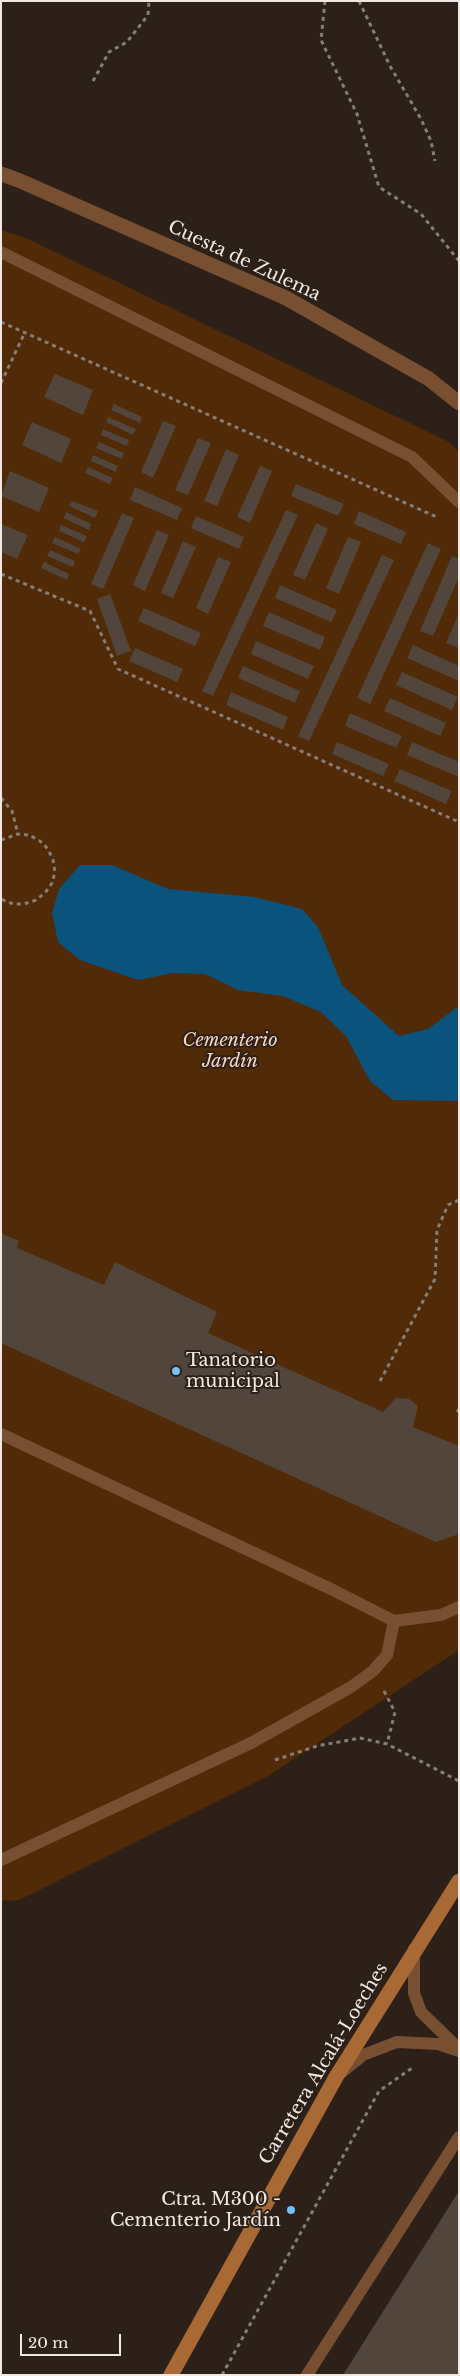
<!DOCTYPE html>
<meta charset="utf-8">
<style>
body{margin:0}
#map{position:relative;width:460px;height:2376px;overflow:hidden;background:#2c2018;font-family:"Libre Baskerville",serif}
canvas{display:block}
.frame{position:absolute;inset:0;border:2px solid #f0e8e2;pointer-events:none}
.scale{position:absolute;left:20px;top:2334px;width:101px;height:22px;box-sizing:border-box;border:2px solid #f0e8e2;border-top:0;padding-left:6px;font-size:15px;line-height:18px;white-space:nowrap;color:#f0e8e2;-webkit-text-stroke:4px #2c2018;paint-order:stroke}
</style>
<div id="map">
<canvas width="460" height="2376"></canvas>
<div class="frame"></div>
<div class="scale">20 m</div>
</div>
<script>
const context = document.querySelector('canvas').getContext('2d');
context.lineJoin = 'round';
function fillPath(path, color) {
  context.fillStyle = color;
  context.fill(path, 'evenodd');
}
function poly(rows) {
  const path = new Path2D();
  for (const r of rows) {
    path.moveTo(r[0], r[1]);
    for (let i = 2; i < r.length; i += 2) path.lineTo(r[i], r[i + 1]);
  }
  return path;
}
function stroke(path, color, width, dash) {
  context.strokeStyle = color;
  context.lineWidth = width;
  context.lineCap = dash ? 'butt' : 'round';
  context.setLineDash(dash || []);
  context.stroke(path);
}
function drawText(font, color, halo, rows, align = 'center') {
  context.font = font + ' "Libre Baskerville",serif';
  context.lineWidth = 4;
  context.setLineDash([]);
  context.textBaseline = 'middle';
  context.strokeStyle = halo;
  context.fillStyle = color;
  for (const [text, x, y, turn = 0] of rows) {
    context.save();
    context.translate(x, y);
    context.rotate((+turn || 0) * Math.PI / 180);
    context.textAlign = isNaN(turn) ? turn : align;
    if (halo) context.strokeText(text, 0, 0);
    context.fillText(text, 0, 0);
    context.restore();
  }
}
const green = poly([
 [1,230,26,238,449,442,459,452,459,1650,268,1776,19,1900,1,1901]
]);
const water = poly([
 [80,865,112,865,168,889,254,897,302,909,318,927,342,985,399,1036,428,1029,459,1006,459,1101,393,1100,370,1081,346,1036,321,1012,283,996,238,990,205,974,173,973,138,980,80,960,58,942,52,913,59,889]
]);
const building = poly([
 [55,374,93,390,83,415,44,397],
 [114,404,142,417,140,423,111,410],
 [108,417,136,429,133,435,106,422],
 [163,421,176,426,153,478,141,472],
 [32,422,71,439,61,463,22,445],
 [103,429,129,440,127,446,101,435],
 [198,438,211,443,188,495,175,490],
 [99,442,124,453,122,459,96,448],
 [226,449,239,455,217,506,204,501],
 [93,455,118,466,116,472,91,461],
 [260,466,272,471,250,523,237,517],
 [88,467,113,478,110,484,85,473],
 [10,471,49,488,39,512,1,496],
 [296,484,344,504,338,516,291,496],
 [135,487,182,508,177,520,130,500],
 [72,501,98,511,95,518,69,506],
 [286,510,298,515,213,696,202,691],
 [359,511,406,532,401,544,354,524],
 [66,512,91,524,89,530,64,518],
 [122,513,134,518,103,589,91,584],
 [196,516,244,537,239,549,191,528],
 [316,523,328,529,305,580,293,575],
 [1,524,28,535,17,559,1,552],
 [61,525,87,536,84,542,59,531],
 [157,530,169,535,145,591,133,585],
 [55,537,81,549,78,554,52,543],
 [348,537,361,542,339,594,326,588],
 [183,541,196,547,173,598,161,593],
 [428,543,441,549,370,704,357,698],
 [50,550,75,561,73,567,47,556],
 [382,555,394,560,309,741,298,736],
 [452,556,459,559,459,577,433,636,420,631],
 [218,557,231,562,208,614,196,608],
 [44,562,69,574,67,580,41,568],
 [280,585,337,610,331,622,275,598],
 [110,594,131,651,117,656,97,599],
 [144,608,201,633,195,646,138,621],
 [269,612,325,637,320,650,263,626],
 [459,613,459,648,446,643],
 [256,641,314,666,308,679,251,654],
 [413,645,459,666,459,681,407,658],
 [135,648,183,669,177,682,129,661],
 [243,666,300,691,295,703,238,678],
 [402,672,458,697,452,710,396,685],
 [231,692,288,717,283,730,226,705],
 [390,698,446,723,440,736,384,711],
 [350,713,402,736,396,748,345,726],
 [337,742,389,764,383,776,332,754],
 [412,742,459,762,459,777,407,755],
 [400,769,452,791,446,804,394,781],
 [1,1233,19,1241,17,1248,104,1285,115,1262,217,1312,208,1333,383,1412,396,1398,409,1399,418,1406,413,1427,459,1446,459,1534,436,1542,1,1343],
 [459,2191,459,2375,343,2375]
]);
const path = poly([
 [325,1,321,40,357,114,379,187,421,214,459,261],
 [359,1,390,66,421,119,431,141,435,161],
 [93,81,109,52,127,42,148,15,149,1],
 [1,322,439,518],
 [1,383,25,332],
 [1,574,90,611,118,669,459,822],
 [1,798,12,811,18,834],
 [1,840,18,834,29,835,40,841,48,849,53,860,55,872,52,883,45,893,36,900,24,904,13,904,1,899],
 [380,1381,435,1279,437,1230,448,1205,459,1200],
 [457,1412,459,1409],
 [384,1691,395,1712,387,1744],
 [275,1760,317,1746,360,1738,387,1744,459,1781],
 [222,2375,379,2091,412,2068]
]);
const lane = poly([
 [1,252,412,457,459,502],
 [1,1434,333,1590,394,1621,441,1615,459,1607],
 [1,1860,251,1743,351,1687,373,1671,387,1655,394,1621],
 [414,1949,414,1993,421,2012,459,2049],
 [342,2072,363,2055,397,2042,438,2044,459,2051],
 [307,2375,459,2137]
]);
const street = poly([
 [1,174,18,180,286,298,429,379,459,403]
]);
const secondary = poly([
 [171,2375,336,2077,459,1881]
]);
const markers = [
 [176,1371,5,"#75c0f6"],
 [291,2210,5,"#75c0f6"]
];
const streetNames = [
 ["Cuesta de Zulema",244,261,25],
 ["Carretera Alcalá-Loeches",324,2064,-59]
];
const parkNames = [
 ["Cementerio",230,1041],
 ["Jardín",230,1062]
];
const poiNames = [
 ["Tanatorio",186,1361],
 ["municipal",186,1382],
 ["Ctra. M300 -",281,2200,"right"],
 ["Cementerio Jardín",281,2221,"right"]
];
fillPath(green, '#512b07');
fillPath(water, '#0a537d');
fillPath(building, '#52453c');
stroke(path, '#877d76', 3, [4, 4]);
stroke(lane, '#785031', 12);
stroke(street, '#785031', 15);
stroke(secondary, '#a86934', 15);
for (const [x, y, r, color] of markers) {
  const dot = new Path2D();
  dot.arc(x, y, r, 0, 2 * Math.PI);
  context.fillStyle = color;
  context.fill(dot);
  stroke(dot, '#2c2018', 2);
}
drawText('18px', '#f0e8e2', '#2c2018', streetNames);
drawText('italic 18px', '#f8d6be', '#2c2018', parkNames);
drawText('18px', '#f0e8e2', '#2c2018', poiNames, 'left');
</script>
